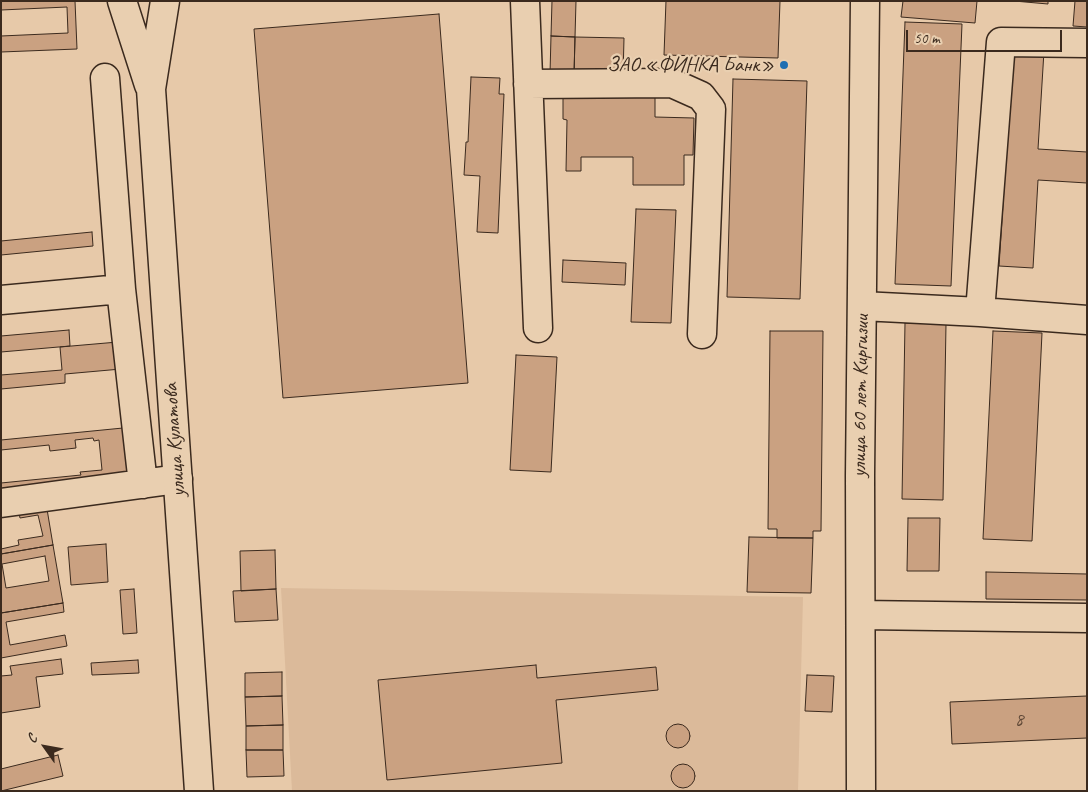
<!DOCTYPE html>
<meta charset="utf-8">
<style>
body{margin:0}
#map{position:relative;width:1088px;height:792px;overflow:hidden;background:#e7c9a9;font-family:Caveat,sans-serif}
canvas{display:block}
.frame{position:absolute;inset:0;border:2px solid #3b2a1e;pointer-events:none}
.north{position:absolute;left:20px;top:722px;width:50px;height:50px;-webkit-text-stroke:4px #e9cfb0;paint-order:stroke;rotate:302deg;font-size:14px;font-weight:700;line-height:20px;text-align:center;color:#3b2a1e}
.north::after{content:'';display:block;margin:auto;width:18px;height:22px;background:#3b2a1e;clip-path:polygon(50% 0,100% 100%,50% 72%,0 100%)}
.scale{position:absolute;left:906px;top:30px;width:156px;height:22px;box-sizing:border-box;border:2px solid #3b2a1e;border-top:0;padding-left:6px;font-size:15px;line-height:18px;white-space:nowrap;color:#3b2a1e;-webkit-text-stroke:4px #e9cfb0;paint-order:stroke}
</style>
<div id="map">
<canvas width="1088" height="792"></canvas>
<div class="frame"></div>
<div class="north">С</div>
<div class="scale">50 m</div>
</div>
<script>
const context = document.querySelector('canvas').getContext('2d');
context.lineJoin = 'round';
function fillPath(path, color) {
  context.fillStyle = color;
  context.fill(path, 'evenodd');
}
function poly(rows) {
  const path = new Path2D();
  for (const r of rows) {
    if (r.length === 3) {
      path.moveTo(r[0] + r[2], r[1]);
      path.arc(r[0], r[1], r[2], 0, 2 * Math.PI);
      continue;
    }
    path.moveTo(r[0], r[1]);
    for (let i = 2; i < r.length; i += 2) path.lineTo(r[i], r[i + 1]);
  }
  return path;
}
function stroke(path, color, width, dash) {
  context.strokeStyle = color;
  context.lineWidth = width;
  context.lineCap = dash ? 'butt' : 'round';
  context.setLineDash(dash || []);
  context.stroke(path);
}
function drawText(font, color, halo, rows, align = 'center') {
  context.font = font + ' Caveat,sans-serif';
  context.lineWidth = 4.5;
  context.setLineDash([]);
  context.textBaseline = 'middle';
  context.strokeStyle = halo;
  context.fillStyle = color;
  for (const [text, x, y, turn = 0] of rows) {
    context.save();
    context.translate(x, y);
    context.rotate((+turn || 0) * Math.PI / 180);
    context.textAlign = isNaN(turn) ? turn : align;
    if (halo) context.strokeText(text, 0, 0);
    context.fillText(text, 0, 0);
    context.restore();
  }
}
const built = poly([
 [281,588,803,597,798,791,292,791]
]);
const building = poly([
 [1,1,75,1,77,49,1,52,1,36,68,33,67,7,1,10,1,1],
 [552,1,576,1,575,37,551,36,552,1],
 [666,1,780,1,778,58,664,55,666,1],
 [903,1,977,1,975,23,901,17,903,1],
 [1014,1,1048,1,1048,4,1014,1],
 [1075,1,1087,1,1087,27,1073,26,1075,1],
 [439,14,468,383,283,398,254,29,439,14],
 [905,22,962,24,951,286,895,284,905,22],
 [551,36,575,37,574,75,550,74,551,36],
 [575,37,624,38,623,77,574,75,575,37],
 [1013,49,1044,51,1038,149,1087,152,1087,183,1038,180,1033,268,999,266,1013,49],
 [471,77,500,78,499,94,504,94,498,233,477,232,480,176,464,175,466,142,468,142,471,77],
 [733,79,807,81,800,299,727,297,733,79],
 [563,96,655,96,655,117,694,118,693,155,684,155,684,185,633,185,633,157,581,157,581,171,566,171,567,120,563,119,563,96],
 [636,209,676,210,671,323,631,322,636,209],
 [92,232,93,246,1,255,1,241,92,232],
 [563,260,626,263,625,285,562,282,563,260],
 [905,323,946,324,943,500,902,499,905,323],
 [69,330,70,346,1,352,1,336,69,330],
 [770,331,823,331,821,531,813,531,813,538,777,538,777,529,768,529,770,331],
 [993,331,1042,333,1032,541,983,539,993,331],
 [118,342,121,369,65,374,65,383,1,389,1,375,62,370,60,347,118,342],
 [516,355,557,357,551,472,510,470,516,355],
 [123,428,128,482,1,494,1,483,81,475,80,472,102,470,99,440,94,441,93,438,75,440,76,448,50,451,49,445,1,450,1,440,123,428],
 [45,497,53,545,1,554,1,549,19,545,18,540,43,536,38,515,20,518,19,513,1,517,1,505,45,497],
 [908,518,940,518,939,571,907,571,908,518],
 [749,537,813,538,811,593,747,592,749,537],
 [106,544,108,582,71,585,68,547,106,544],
 [53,545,63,603,1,613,1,554,53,545],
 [45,556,49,581,6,588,2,564,45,556],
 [275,550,276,589,241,591,240,551,275,550],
 [986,572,1087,574,1087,600,986,599,986,572],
 [134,589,137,633,123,634,120,590,134,589],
 [276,589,278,620,235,622,233,591,276,589],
 [63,603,64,612,6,622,10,645,65,635,67,646,1,658,1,613,63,603],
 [61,659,63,674,36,677,40,707,1,713,1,676,12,675,10,666,61,659],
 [138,660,139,673,92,675,91,663,138,660],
 [536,665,537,678,656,667,658,690,556,700,562,763,387,780,378,680,536,665],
 [282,672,282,696,245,697,245,673,282,672],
 [807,675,834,676,832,712,805,711,807,675],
 [282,696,283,725,246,726,245,697,282,696],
 [1087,696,1087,738,952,744,950,702,1087,696],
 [678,736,12],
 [283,725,283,750,246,750,246,726,283,725],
 [246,750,283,750,284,776,247,777,246,750],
 [58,755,63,776,1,791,1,769,58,755],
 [683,776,12]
]);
const minor = poly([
 [525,1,538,328],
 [105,78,121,289,143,484],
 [528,84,672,83,701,96,711,109,702,334],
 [1,300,121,289],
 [862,306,980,312,1087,320],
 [980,312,1001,42,1087,43],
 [1,503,178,479],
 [861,615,1087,618],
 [861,791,860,475,865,1]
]);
const highway = poly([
 [122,1,149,85],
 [165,1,151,89,199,791]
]);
const markers = [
 [784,65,5,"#1f6fb2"]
];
const numberNames = [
 ["8",1019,720]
];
const poiNames = [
 ["ЗАО «ФИНКА Банк»",774,65]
];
const streetNames = [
 ["улица 60 лет Киргизии",861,396,-89],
 ["улица Кулатова",175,440,-94]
];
fillPath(built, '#dbba9a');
fillPath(building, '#caa181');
stroke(building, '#3b2a1e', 1);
stroke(minor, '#3b2a1e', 31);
stroke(highway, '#3b2a1e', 31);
stroke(minor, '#e9cfb0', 28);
stroke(highway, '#e9cfb0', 28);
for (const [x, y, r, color] of markers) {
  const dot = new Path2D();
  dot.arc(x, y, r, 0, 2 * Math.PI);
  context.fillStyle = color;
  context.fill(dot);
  stroke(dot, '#e9cfb0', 2);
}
drawText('19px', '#5f4837', null, numberNames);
drawText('21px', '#3b2a1e', '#e9cfb0', poiNames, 'right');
drawText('21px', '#3b2a1e', '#e9cfb0', streetNames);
</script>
